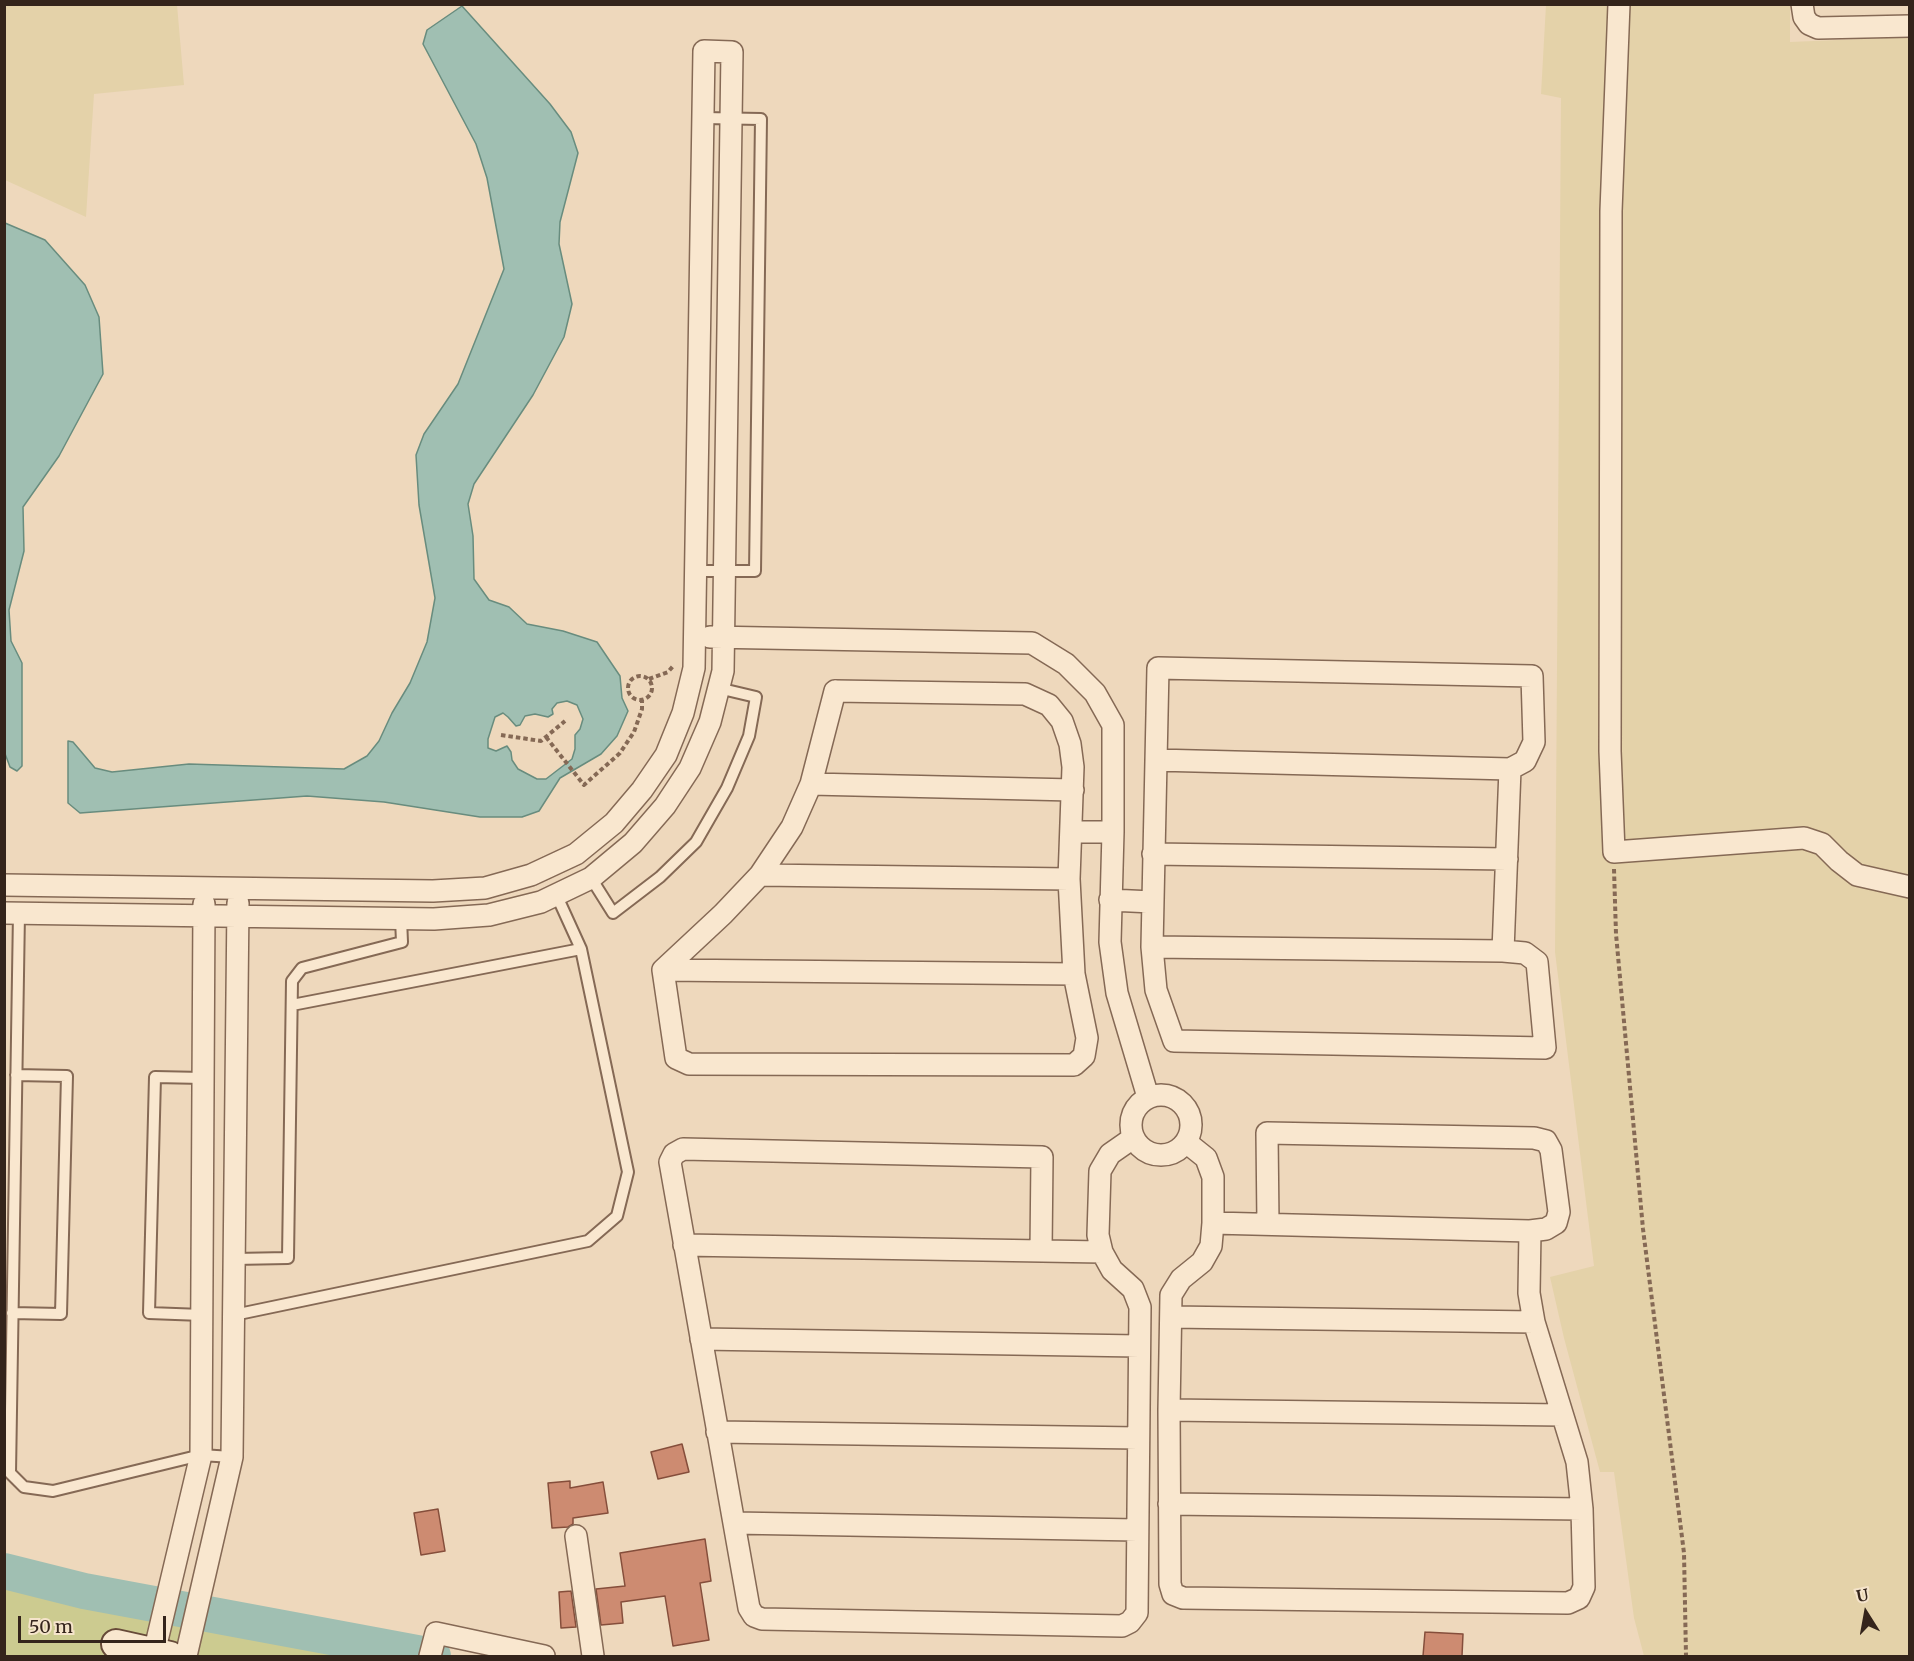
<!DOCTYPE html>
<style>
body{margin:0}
#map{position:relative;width:1914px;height:1661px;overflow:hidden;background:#eed8bc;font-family:Merriweather,serif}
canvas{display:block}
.frame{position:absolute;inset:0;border:6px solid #34241b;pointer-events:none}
.north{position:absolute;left:1836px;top:1583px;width:60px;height:60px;-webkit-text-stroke:4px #f5e4cb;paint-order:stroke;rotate:349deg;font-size:16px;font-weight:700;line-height:24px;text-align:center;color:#34241b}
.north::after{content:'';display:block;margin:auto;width:21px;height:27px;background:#34241b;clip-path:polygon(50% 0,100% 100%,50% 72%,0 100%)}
.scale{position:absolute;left:18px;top:1616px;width:148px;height:27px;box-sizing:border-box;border:3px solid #34241b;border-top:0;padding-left:8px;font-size:18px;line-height:21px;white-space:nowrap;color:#34241b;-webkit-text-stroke:4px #f5e4cb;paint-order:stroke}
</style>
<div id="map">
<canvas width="1914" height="1661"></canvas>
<div class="frame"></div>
<div class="north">U</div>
<div class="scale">50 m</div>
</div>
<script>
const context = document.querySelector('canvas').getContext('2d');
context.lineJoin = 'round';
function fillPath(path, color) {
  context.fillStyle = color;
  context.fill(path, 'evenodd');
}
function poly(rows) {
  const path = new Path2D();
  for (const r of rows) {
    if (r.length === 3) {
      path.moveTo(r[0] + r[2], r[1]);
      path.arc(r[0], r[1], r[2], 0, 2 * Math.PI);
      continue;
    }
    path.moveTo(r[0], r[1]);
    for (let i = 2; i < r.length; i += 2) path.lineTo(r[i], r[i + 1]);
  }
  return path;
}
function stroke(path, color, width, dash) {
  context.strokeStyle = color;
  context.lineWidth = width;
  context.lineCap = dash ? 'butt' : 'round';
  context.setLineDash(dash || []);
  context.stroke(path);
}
const farmland = poly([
 [5,4,177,5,184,85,94,94,86,217,5,180],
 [1546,5,1790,5,1790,42,1909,37,1909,1656,1644,1656,1634,1618,1614,1472,1600,1472,1564,1338,1550,1277,1594,1266,1555,952,1561,98,1541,94]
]);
const green = poly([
 [5,1568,396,1656,5,1656]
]);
const water = poly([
 [462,6,550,104,571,132,578,153,560,222,559,244,572,304,564,337,533,395,474,484,468,504,473,536,474,579,489,600,509,607,527,624,563,631,597,642,620,676,622,698,628,711,617,736,601,754,560,778,539,811,522,817,480,817,384,802,307,796,80,813,68,803,68,741,73,742,95,768,112,772,189,764,344,769,367,756,379,741,392,713,410,683,427,642,435,598,419,505,416,455,424,434,458,384,504,269,487,178,476,144,423,44,427,30,462,6],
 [567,701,577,705,583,719,580,729,575,735,575,749,572,759,546,779,537,779,518,769,512,760,511,752,507,746,496,751,488,748,488,739,495,717,503,713,508,717,516,726,520,725,525,716,535,714,548,717,553,714,552,709,557,703,567,701],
 [5,223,45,240,85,285,99,317,103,374,59,456,23,507,24,551,9,610,11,641,22,663,22,766,17,771,10,767,4,751,5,223]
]);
const river = poly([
 [4,1571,84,1591,433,1656]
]);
const building = poly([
 [682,1444,689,1472,658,1479,651,1452,682,1444],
 [570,1481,570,1488,603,1482,608,1513,573,1518,573,1524,568,1527,552,1528,548,1483,570,1481],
 [438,1509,445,1551,421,1555,414,1513,438,1509],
 [705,1539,711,1581,700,1583,709,1640,673,1646,665,1596,621,1602,623,1623,601,1625,596,1589,625,1586,620,1553,705,1539],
 [571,1591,576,1627,561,1628,559,1592,571,1591],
 [1425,1632,1463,1634,1462,1656,1423,1656,1425,1632]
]);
const path = poly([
 [640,688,12],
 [649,679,668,672,674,665],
 [501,735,541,741,565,721],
 [546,737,584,785,620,753,634,732,642,709,642,701],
 [1614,869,1616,934,1643,1229,1684,1553,1686,1656]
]);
const service = poly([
 [695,571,755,571,761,119,703,118],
 [591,878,613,913,660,877,696,842,727,788,749,736,756,697,718,688],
 [19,913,10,1473,24,1487,53,1491,201,1455,232,1457],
 [292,1005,581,949],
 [234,1259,288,1258,292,981,302,968,402,942,401,919],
 [12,1313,61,1314,67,1076,16,1075],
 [202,1315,149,1313,155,1077,203,1078],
 [234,1315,588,1241,617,1216,628,1172,581,949,556,894]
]);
const minor = poly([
 [1619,4,1611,211,1610,751,1614,852,1804,838,1822,844,1839,861,1857,875,1910,887],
 [1802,4,1804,17,1809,24,1818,28,1910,26],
 [710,637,1032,643,1066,664,1095,693,1113,725,1113,832,1110,942,1117,993,1148,1097],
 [835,691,1025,694,1049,705,1062,721,1070,744,1073,767,1069,879,1074,974,1087,1038,1084,1056,1074,1065,689,1064,676,1058,663,970,723,914,760,875,792,827,811,784,835,691],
 [1156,760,1510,769],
 [811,784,1073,790],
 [1072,832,1113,832],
 [1153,854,1507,859],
 [760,875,1069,879],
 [4,885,433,891,485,888,531,875,576,854,614,823,642,790,666,755,683,713,694,668,704,51,732,52,723,671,710,722,690,768,665,806,633,843,591,878,541,902,489,915,434,919,4,913],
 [1110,900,1152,902],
 [1152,947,1503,951,1525,953,1537,962,1545,1048,1174,1041,1156,990,1152,947,1158,668,1532,676,1534,742,1525,761,1510,769,1503,951],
 [663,970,1074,974],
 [1161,1125,30],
 [1186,1142,1206,1158,1213,1177,1213,1223,1211,1246,1202,1262,1181,1279,1171,1295,1169,1410,1170,1584,1173,1594,1183,1598,1568,1603,1579,1598,1584,1587,1582,1509,1577,1462,1534,1322,1529,1293,1530,1231,1546,1229,1556,1223,1559,1212,1551,1150,1546,1141,1534,1138,1267,1133,1268,1224],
 [1213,1223,1530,1231],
 [684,1245,1102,1252],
 [1041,1251,1042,1157,683,1149,674,1154,670,1162,749,1608,754,1616,762,1619,1122,1626,1130,1622,1137,1613,1140,1307,1133,1289,1112,1270,1102,1252,1098,1235,1100,1171,1110,1154,1133,1138],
 [1171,1317,1534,1322],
 [701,1339,1139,1346],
 [1169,1410,1562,1415],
 [717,1432,1138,1438],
 [1169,1504,1582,1509],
 [734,1523,1137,1530],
 [576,1536,593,1656],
 [154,1653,201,1455,204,904],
 [186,1656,232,1457,238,903],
 [430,1656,436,1633,544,1656]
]);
const secondary = poly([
 [116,1644,170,1656]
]);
fillPath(farmland, '#e4d2a9');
fillPath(green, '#cccb90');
fillPath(water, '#a0bfb2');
stroke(water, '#688c7e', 1.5);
stroke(river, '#a0bfb2', 36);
fillPath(building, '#cd8b71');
stroke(building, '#854e3b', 1.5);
stroke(service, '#856955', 14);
stroke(minor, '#856955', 24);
stroke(secondary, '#674a39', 32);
stroke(path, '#856955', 4, [4.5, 3]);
stroke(service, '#f9e7cf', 10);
stroke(minor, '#f9e7cf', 21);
stroke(secondary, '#f9e7cf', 28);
</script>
